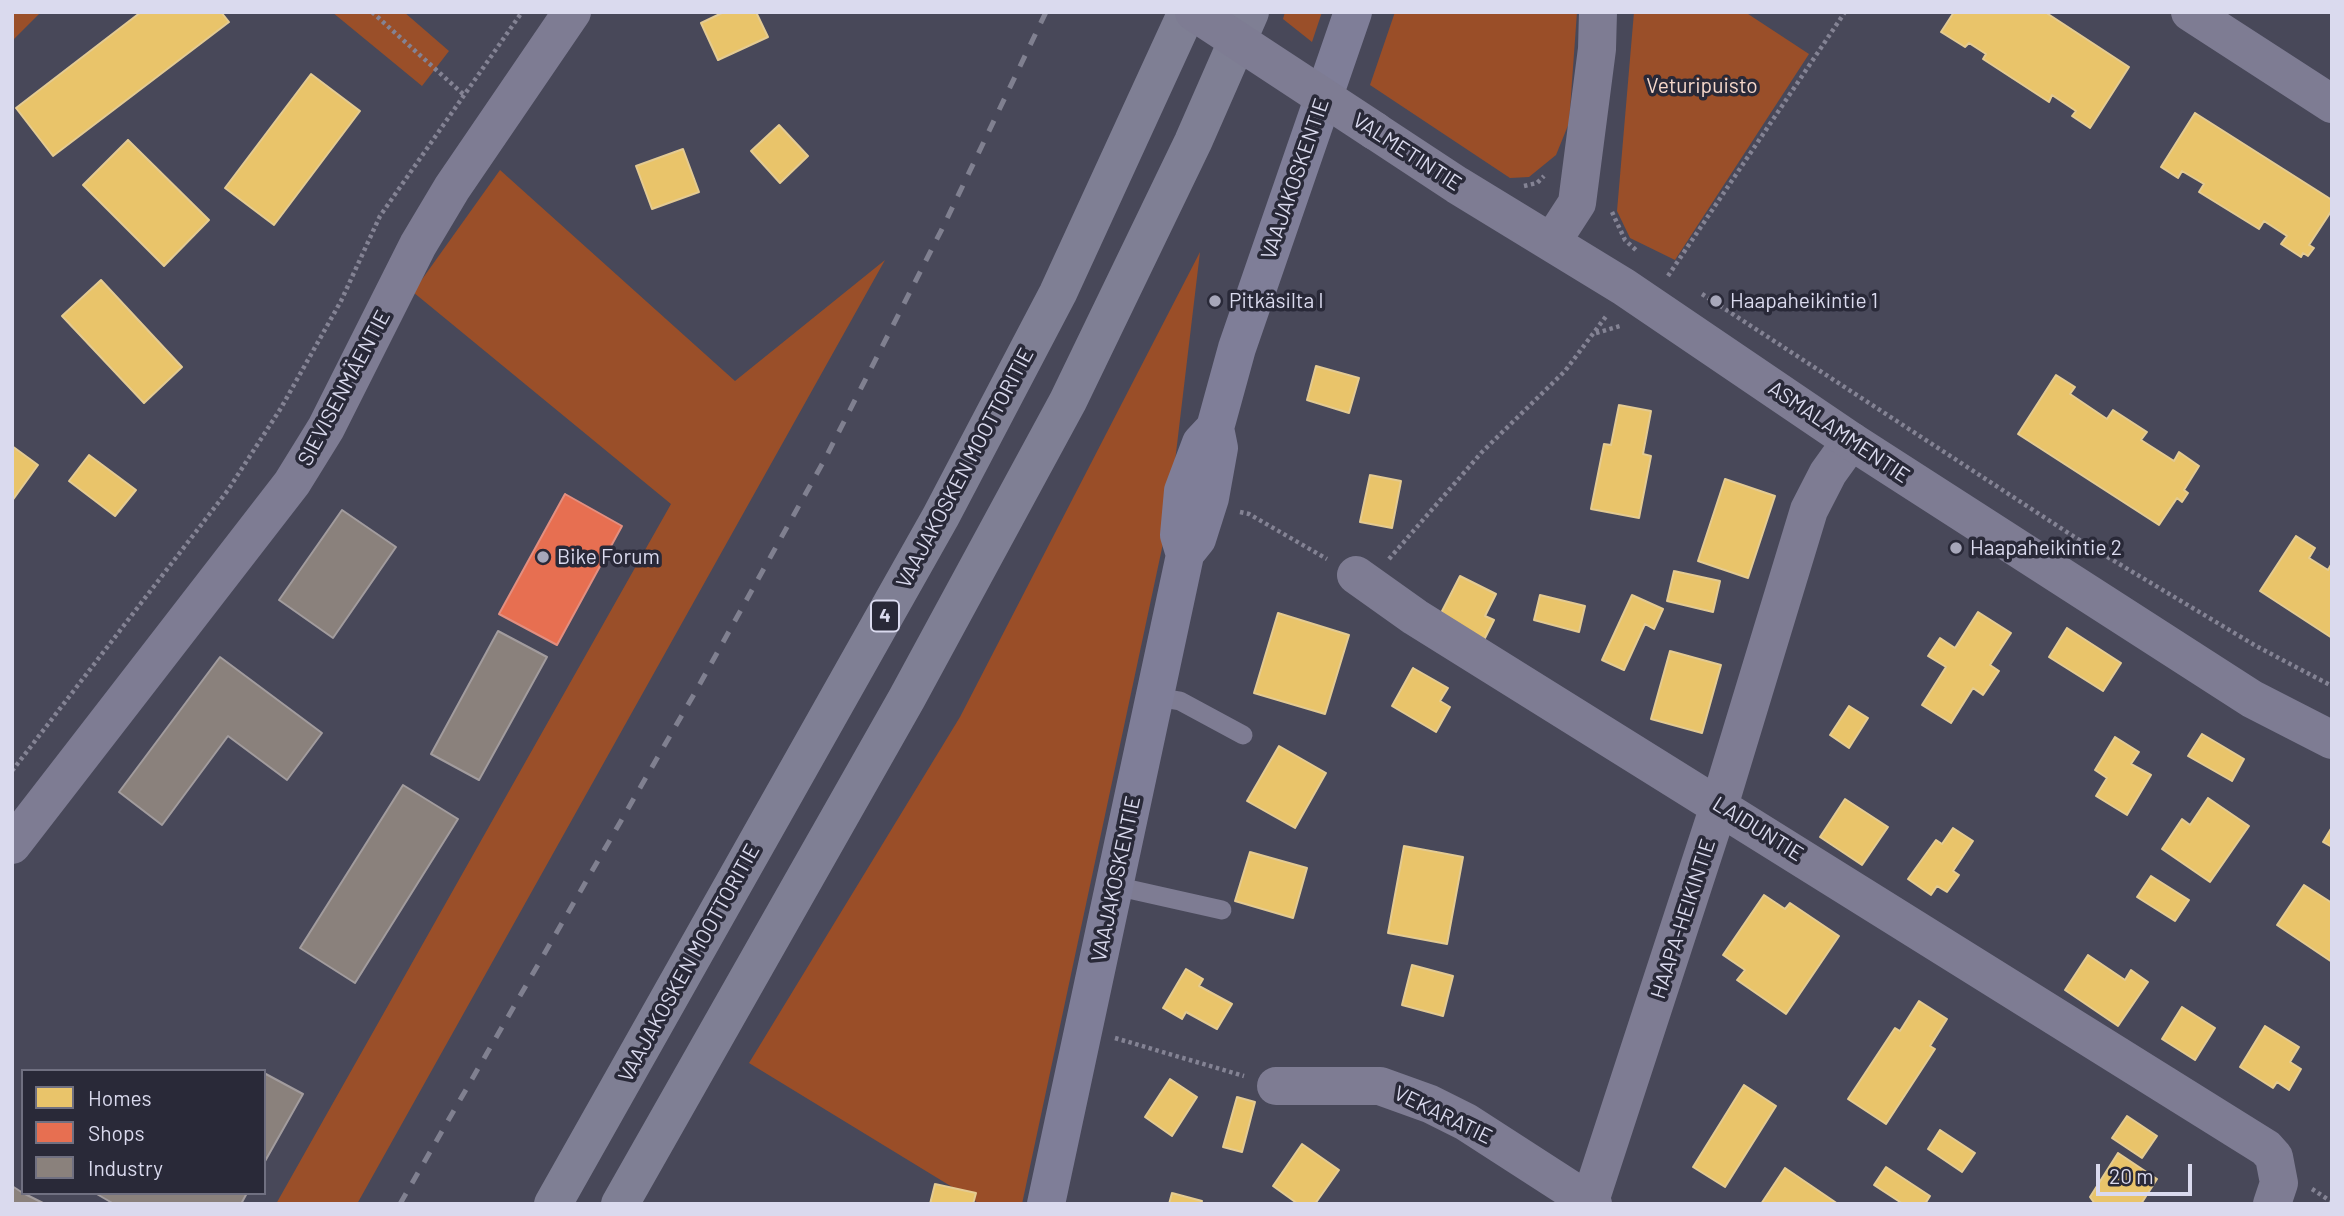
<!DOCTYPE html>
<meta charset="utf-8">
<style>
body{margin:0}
#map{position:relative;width:2344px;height:1216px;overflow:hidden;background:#484859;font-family:Barlow,sans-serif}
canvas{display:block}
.frame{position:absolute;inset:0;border:14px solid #dadaee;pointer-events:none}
.legend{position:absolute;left:21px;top:1069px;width:245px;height:126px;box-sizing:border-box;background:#292938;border:2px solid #707081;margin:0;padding:9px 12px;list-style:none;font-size:21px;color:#dadaee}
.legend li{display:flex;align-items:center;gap:14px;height:35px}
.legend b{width:35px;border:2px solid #707081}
.scale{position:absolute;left:2096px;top:1164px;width:96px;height:32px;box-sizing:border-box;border:4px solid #dadaee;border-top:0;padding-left:9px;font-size:21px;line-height:24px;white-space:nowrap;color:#dadaee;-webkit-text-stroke:5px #292938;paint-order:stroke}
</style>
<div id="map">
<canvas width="2344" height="1216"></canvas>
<div class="frame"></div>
<ul class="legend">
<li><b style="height:19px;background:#e9c46a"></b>Homes</li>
<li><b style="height:19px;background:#e76f51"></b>Shops</li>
<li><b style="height:19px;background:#8a817c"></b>Industry</li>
</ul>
<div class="scale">20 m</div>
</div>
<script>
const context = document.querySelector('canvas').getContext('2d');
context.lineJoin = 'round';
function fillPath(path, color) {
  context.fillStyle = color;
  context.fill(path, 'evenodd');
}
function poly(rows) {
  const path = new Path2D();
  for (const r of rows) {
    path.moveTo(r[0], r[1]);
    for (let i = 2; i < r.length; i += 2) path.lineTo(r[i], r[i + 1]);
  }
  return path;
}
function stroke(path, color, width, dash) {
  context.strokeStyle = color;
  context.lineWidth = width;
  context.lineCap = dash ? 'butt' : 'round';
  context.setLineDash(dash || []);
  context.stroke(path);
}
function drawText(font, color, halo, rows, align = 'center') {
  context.font = font + ' Barlow,sans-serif';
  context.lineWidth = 7;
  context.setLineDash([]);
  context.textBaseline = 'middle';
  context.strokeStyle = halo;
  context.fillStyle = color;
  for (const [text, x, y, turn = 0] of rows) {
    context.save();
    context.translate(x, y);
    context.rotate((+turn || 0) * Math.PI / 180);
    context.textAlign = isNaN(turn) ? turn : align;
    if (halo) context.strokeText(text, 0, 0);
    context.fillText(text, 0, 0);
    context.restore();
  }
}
const green = poly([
 [12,12,41,12,12,41],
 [332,12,404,12,449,51,422,86],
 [1285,12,1322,12,1312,42,1283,19],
 [1634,12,1745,12,1809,54,1675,260,1630,238,1617,211],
 [500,170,735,381,885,260,357,1204,276,1204,671,504,413,292]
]);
const forest = poly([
 [1395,12,1577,12,1569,123,1556,155,1529,177,1510,178,1370,85],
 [1200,252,1168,520,1022,1204,980,1204,749,1063,960,717]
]);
const homes = poly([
 [141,12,221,12,229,22,53,156,16,108,141,12],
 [724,12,756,12,768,37,718,60,701,23,724,12],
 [1954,12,2045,12,2129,67,2090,128,2072,116,2076,111,2052,95,2049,102,1983,59,1986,54,1969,43,1965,47,1941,32,1954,12],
 [311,74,360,111,274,225,225,188,311,74],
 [2195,113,2332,200,2332,210,2309,245,2314,248,2308,256,2303,253,2301,257,2281,244,2287,236,2264,221,2259,229,2199,192,2204,184,2182,171,2178,178,2161,167,2195,113],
 [779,125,808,156,780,183,751,151,779,125],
 [128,140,209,220,164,266,83,185,128,140],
 [683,149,699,192,652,209,636,166,683,149],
 [101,280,182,367,144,403,62,316,101,280],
 [1316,366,1359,378,1349,413,1307,400,1316,366],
 [2056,375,2075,387,2070,394,2107,419,2113,410,2147,432,2141,440,2174,461,2179,452,2199,466,2184,490,2188,493,2182,502,2177,498,2159,525,2018,434,2056,375],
 [1619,405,1651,411,1643,454,1651,456,1639,518,1591,509,1604,444,1611,445,1619,405],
 [12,446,38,465,12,501,12,446],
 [89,455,136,490,115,516,69,481,89,455],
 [1370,475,1401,481,1392,528,1360,522,1370,475],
 [1725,479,1775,496,1748,578,1698,561,1725,479],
 [2296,536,2315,548,2309,558,2328,570,2332,563,2332,638,2260,591,2296,536],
 [1674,571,1720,581,1713,612,1667,601,1674,571],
 [1460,576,1496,594,1485,616,1494,620,1484,640,1439,617,1460,576],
 [1540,595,1585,606,1579,632,1534,620,1540,595],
 [1632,595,1663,609,1654,629,1645,624,1624,670,1602,660,1632,595],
 [1978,612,2011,633,1990,665,1999,671,1983,695,1973,688,1951,723,1922,705,1946,667,1928,656,1940,638,1955,648,1978,612],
 [1278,613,1349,635,1325,714,1254,693,1278,613],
 [2067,628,2121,663,2103,691,2049,657,2067,628],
 [1670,651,1721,665,1702,733,1651,719,1670,651],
 [1413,668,1448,688,1440,701,1450,707,1436,732,1392,706,1413,668],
 [1849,706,1868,718,1849,748,1830,735,1849,706],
 [2202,734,2244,759,2232,781,2188,756,2202,734],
 [2115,737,2139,752,2131,764,2151,775,2127,815,2096,796,2107,778,2095,770,2115,737],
 [1279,746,1326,773,1295,828,1247,801,1279,746],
 [2208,798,2249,826,2210,882,2162,849,2182,819,2190,825,2208,798],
 [1845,799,1888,827,1862,865,1820,837,1845,799],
 [2332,827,2332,847,2323,842,2332,827],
 [1953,828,1973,841,1953,871,1959,875,1947,892,1937,886,1931,895,1908,879,1936,840,1942,844,1953,828],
 [1404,846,1463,857,1447,944,1388,933,1404,846],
 [1250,852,1307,868,1293,918,1235,901,1250,852],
 [2151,876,2189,900,2175,921,2137,897,2151,876],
 [2304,885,2332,903,2332,962,2277,925,2304,885],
 [1764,895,1785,909,1790,903,1839,936,1786,1014,1737,980,1745,970,1723,955,1764,895],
 [2088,955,2125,980,2131,970,2148,982,2118,1026,2065,990,2088,955],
 [1412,965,1453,976,1443,1016,1402,1005,1412,965],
 [1186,969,1203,979,1199,986,1232,1004,1217,1029,1186,1012,1182,1019,1163,1008,1186,969],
 [1919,1001,1947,1019,1930,1046,1935,1049,1886,1124,1848,1099,1895,1028,1900,1031,1919,1001],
 [2182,1007,2215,1028,2195,1060,2162,1039,2182,1007],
 [2265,1026,2299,1047,2290,1062,2301,1069,2289,1090,2277,1082,2273,1088,2240,1067,2265,1026],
 [1170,1079,1197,1097,1172,1136,1145,1117,1170,1079],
 [1744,1085,1776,1106,1725,1187,1693,1167,1744,1085],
 [1237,1097,1255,1102,1242,1152,1223,1147,1237,1097],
 [2127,1116,2157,1136,2142,1158,2112,1138,2127,1116],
 [1940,1130,1975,1153,1962,1172,1928,1149,1940,1130],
 [1302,1144,1339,1170,1315,1204,1298,1204,1273,1186,1302,1144],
 [2118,1153,2157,1179,2141,1204,2095,1204,2090,1197,2118,1153],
 [1886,1167,1930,1196,1925,1204,1903,1204,1874,1185,1886,1167],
 [1785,1168,1838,1204,1761,1204,1785,1168],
 [935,1184,976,1193,973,1204,930,1204,935,1184],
 [1172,1193,1202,1201,1201,1204,1169,1204,1172,1193]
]);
const shops = poly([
 [565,494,622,526,557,645,499,614,565,494]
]);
const industry = poly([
 [342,510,396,547,333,638,279,600,342,510],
 [498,631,547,657,479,780,431,754,498,631],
 [220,657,322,733,287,780,228,736,162,825,119,792,220,657],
 [403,785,458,819,355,983,300,948,403,785],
 [264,1073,303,1094,264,1163,264,1073],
 [12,1186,23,1193,45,1204,12,1204,12,1186],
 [95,1193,247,1193,241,1204,114,1204,95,1193]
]);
const path = poly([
 [372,12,463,94],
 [1524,186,1537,183,1544,176],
 [1612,212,1625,240,1637,251],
 [1668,276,1845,12],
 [1702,294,2076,538,2256,646,2332,686],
 [1596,333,1620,326],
 [1240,512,1249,514,1327,559],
 [1389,559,1482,452,1565,371,1607,315],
 [12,771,228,490,281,408,341,301,380,216,522,12],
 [1115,1038,1244,1076],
 [2312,1189,2332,1202]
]);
const service = poly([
 [1156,697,1180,701,1243,735],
 [1115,886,1222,910]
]);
const minor = poly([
 [2190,12,2332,104],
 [1356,575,1415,617,2266,1148,2274,1157,2279,1183,2272,1204],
 [1276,1086,1380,1086,1430,1104,1466,1122,1593,1204],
 [1589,1204,1719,806,1809,510,1828,473,1851,441]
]);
const tertiary = poly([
 [1375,131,1457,185,1624,287,1851,441,2252,699,2332,740],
 [1553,240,1577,203,1597,49,1598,12],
 [12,845,292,483,326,428,418,245,452,188,572,12]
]);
const secondary = poly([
 [1189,549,1197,539,1210,498,1219,448,1215,428,1237,348,1353,12],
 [1046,1204,1185,555,1179,535,1183,491,1201,443,1215,428]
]);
const motorway = poly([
 [553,1204,941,516,1058,293,1187,12],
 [620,1204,907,698,1068,401,1193,142,1250,12]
]);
const rail = poly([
 [400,1204,697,689,826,457,943,227,1046,12]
]);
const tertiaryBridge = poly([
 [1194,12,1375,131]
]);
const markers = [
 [1215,301,7,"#a7a7ba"],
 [1716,301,7,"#a7a7ba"],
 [1956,548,7,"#a7a7ba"],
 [543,557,7,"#a7a7ba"]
];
const shields = [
 [885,616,28]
];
const shieldNames = [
 ["4",885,616]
];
const parkNames = [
 ["Veturipuisto",1702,86]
];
const streetNames = [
 ["VALMETINTIE",1407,152,33],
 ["VAAJAKOSKENTIE",1295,179,-71],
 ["SIEVISENMÄENTIE",344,388,-62],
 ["ASMALAMMENTIE",1839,432,34],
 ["VAAJAKOSKEN MOOTTORITIE",965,468,-62],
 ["LAIDUNTIE",1758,829,32],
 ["VAAJAKOSKENTIE",1116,879,-78],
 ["HAAPA-HEIKINTIE",1683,919,-72],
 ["VAAJAKOSKEN MOOTTORITIE",689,963,-61],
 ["VEKARATIE",1443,1115,26]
];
const poiNames = [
 ["Pitkäsilta I",1229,301],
 ["Haapaheikintie 1",1730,301],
 ["Haapaheikintie 2",1970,548],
 ["Bike Forum",557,557]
];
fillPath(green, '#9a4f29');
fillPath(forest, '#9a4e28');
fillPath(homes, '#e9c46a');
stroke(homes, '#e4cb92', 2);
fillPath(shops, '#e76f51');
stroke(shops, '#e38f80', 2);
fillPath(industry, '#8a817c');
stroke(industry, '#a29c9e', 2);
stroke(path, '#848394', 4.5, [3.5, 3.5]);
stroke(service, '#7e7c93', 19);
stroke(minor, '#7e7c93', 38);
stroke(tertiary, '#7e7c93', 38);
stroke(secondary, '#7f7e98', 38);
stroke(motorway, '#7f7f94', 38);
stroke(rail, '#808090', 5, [12, 12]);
stroke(tertiaryBridge, '#7e7c93', 38);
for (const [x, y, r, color] of markers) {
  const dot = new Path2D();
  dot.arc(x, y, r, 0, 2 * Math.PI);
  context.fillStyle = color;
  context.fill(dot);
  stroke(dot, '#292938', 2.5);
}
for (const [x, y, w] of shields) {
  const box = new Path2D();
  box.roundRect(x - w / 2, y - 15.5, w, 31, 5);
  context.fillStyle = '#292938';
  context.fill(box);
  stroke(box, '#dadaee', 2);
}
drawText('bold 19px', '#dadaee', null, shieldNames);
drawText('21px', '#f6d8cb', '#292938', parkNames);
drawText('21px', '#dadaee', '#292938', streetNames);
drawText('21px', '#dadaee', '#292938', poiNames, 'left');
</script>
